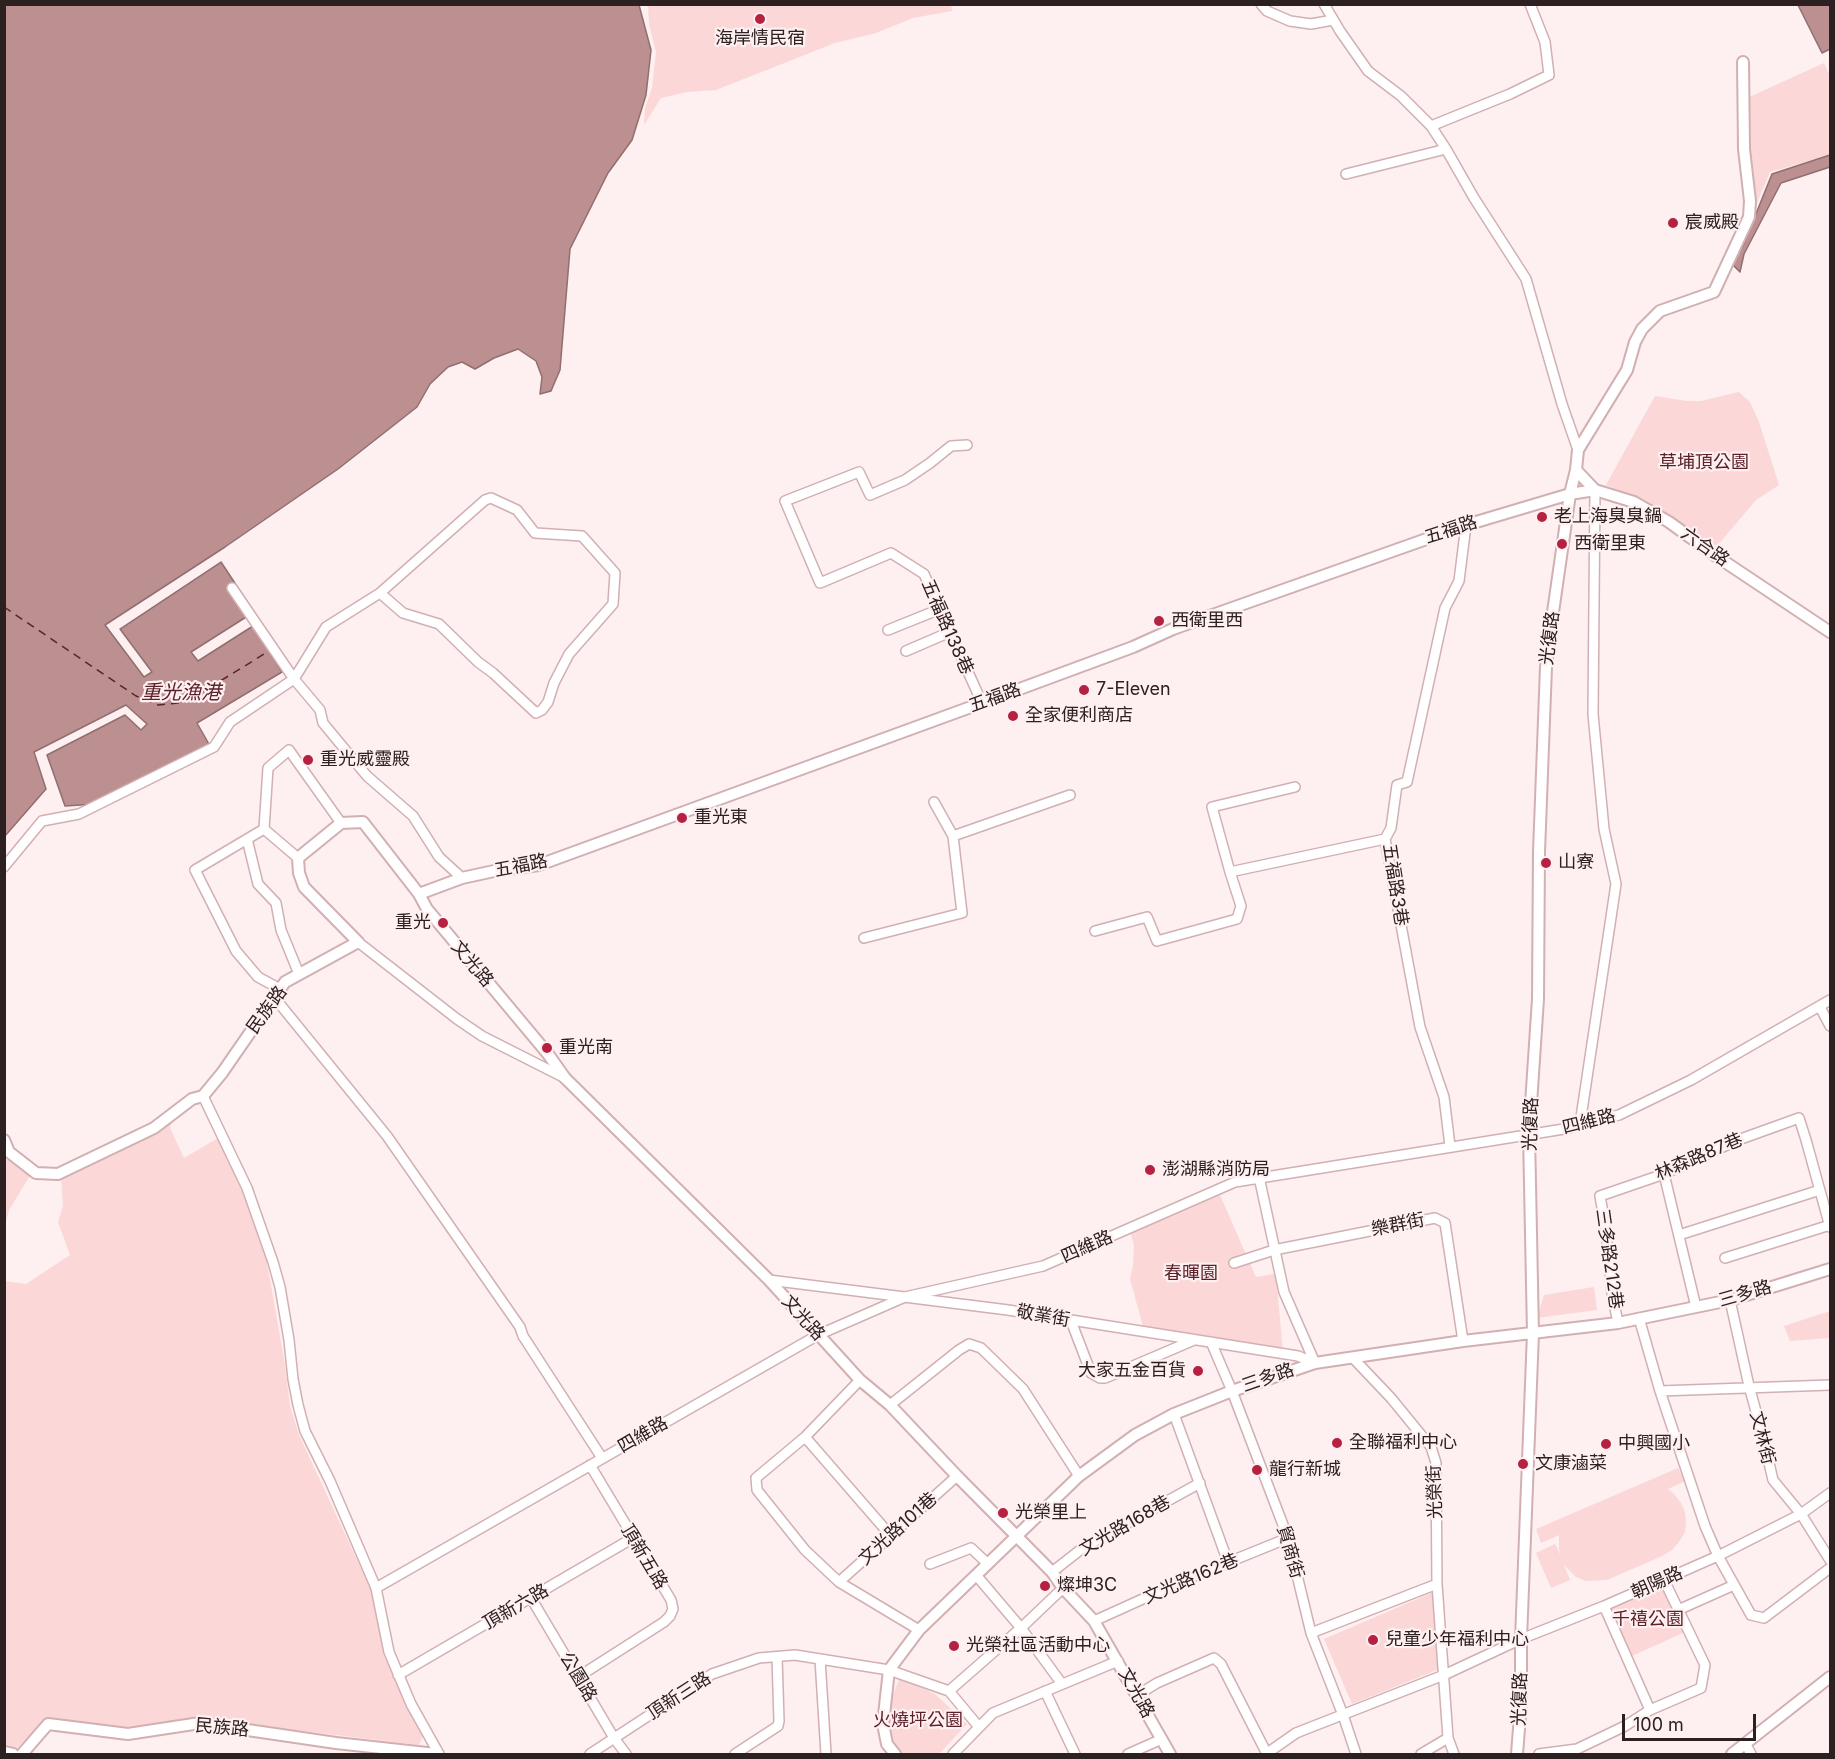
<!DOCTYPE html>
<meta charset="utf-8">
<style>
body{margin:0}
#map{position:relative;width:1835px;height:1759px;overflow:hidden;background:#feeff0;font-family:Inter,sans-serif}
canvas{display:block}
.frame{position:absolute;inset:0;border:6px solid #2c2020;pointer-events:none}
.scale{position:absolute;left:1622px;top:1714px;width:134px;height:27px;box-sizing:border-box;border:3px solid #2c2020;border-top:0;padding-left:8px;font-size:18px;line-height:21px;white-space:nowrap;color:#2c2020;-webkit-text-stroke:4px #feeff0;paint-order:stroke}
</style>
<div id="map">
<canvas width="1835" height="1759"></canvas>
<div class="frame"></div>
<div class="scale">100 m</div>
</div>
<script>
const context = document.querySelector('canvas').getContext('2d');
context.lineJoin = 'round';
function fillPath(path, color) {
  context.fillStyle = color;
  context.fill(path, 'evenodd');
}
function poly(rows) {
  const path = new Path2D();
  for (const r of rows) {
    path.moveTo(r[0], r[1]);
    for (let i = 2; i < r.length; i += 2) path.lineTo(r[i], r[i + 1]);
  }
  return path;
}
function stroke(path, color, width, dash) {
  context.strokeStyle = color;
  context.lineWidth = width;
  context.lineCap = dash ? 'butt' : 'round';
  context.setLineDash(dash || []);
  context.stroke(path);
}
function drawText(font, color, halo, rows, align = 'center') {
  context.font = font + ' Inter,"Noto Sans TC",sans-serif';
  context.lineWidth = 4.5;
  context.setLineDash([]);
  context.textBaseline = 'middle';
  context.strokeStyle = halo;
  context.fillStyle = color;
  for (const [text, x, y, turn = 0] of rows) {
    context.save();
    context.translate(x, y);
    context.rotate((+turn || 0) * Math.PI / 180);
    context.textAlign = isNaN(turn) ? turn : align;
    if (halo) context.strokeText(text, 0, 0);
    context.fillText(text, 0, 0);
    context.restore();
  }
}
const green = poly([
 [648,5,951,4,952,11,913,18,876,33,835,43,716,90,687,92,661,98,644,125,645,108,652,88,656,52,649,24],
 [1824,63,1830,76,1830,155,1770,172,1754,210,1747,98],
 [1739,392,1750,402,1759,422,1779,485,1756,500,1717,546,1694,534,1645,500,1606,485,1655,396,1687,401,1701,401],
 [174,1114,170,1128,184,1158,225,1134,254,1189,285,1365,290,1406,299,1435,372,1592,384,1656,424,1733,419,1745,203,1719,129,1732,45,1720,16,1749,5,1746,4,1281,26,1284,70,1255,58,1222,63,1206,61,1178],
 [9,1158,31,1174,9,1210,5,1226,5,1161],
 [1219,1193,1256,1277,1273,1274,1276,1276,1283,1352,1143,1326,1130,1279,1133,1265,1134,1245,1130,1231],
 [1594,1287,1597,1310,1537,1318,1544,1295],
 [1830,1311,1830,1338,1790,1341,1784,1326],
 [1678,1468,1685,1481,1668,1489,1674,1494,1681,1503,1685,1512,1686,1522,1685,1532,1679,1542,1672,1550,1662,1556,1607,1580,1586,1581,1576,1577,1564,1565,1570,1580,1551,1588,1536,1553,1555,1544,1561,1556,1559,1549,1559,1535,1541,1543,1536,1529],
 [1662,1584,1685,1632,1632,1656,1611,1608],
 [1436,1591,1437,1670,1352,1704,1324,1639],
 [900,1677,935,1694,967,1724,939,1754,900,1754,892,1745,885,1715]
]);
const water = poly([
 [5,5,639,5,651,50,646,95,632,140,608,173,570,249,560,370,551,391,540,394,542,377,536,361,518,349,494,358,475,369,462,362,448,367,430,384,417,407,338,469,225,547,105,625,144,677,152,672,120,629,221,562,254,612,191,652,198,661,253,626,282,672,197,723,210,746,96,804,65,806,47,755,125,715,141,730,147,724,126,705,34,752,46,789,5,836,5,5],
 [1798,5,1830,5,1830,49,1822,53,1798,5],
 [1830,155,1830,167,1781,183,1744,254,1740,272,1731,263,1743,246,1772,174,1830,155]
]);
const ferry = poly([
 [4,607,136,696,158,705,178,703,196,696,269,651]
]);
const minor = poly([
 [1261,4,1267,11,1290,21,1311,24,1333,20],
 [1324,4,1340,31,1368,71,1401,96,1431,126,1446,149,1474,198,1526,279,1562,404,1578,450],
 [1431,126,1510,94,1549,75,1545,42,1530,4],
 [1346,174,1446,149],
 [967,445,951,446,930,463,905,480,870,495,859,472,785,501,820,583,891,553,924,574,982,703],
 [232,588,294,679,320,710,323,723,367,776,413,816,439,857,462,878],
 [888,630,940,609],
 [906,651,950,632],
 [264,829,298,858],
 [953,836,1070,795],
 [247,839,258,884,276,903,281,930,299,974],
 [4,867,42,821,79,814,214,747,230,722,294,679,326,627,380,593,485,500,491,498,517,510,535,533,582,536,615,573,613,604,569,654,554,683,548,702,542,710,536,713,493,673,478,662,439,624,403,613,380,593],
 [1230,872,1212,807,1295,787],
 [1095,931,1147,917,1157,941,1237,919,1241,906,1230,872,1385,839],
 [864,938,962,913,953,836,934,802],
 [358,942,457,1019,482,1036,565,1078],
 [280,989,258,977,236,951,195,870,264,829,268,768,289,750,341,823],
 [274,997,387,1136,520,1327,523,1336,602,1458],
 [1820,1007,1830,1026],
 [203,1096,247,1188,273,1262,280,1287,289,1340,293,1379,298,1405,305,1431,330,1481,376,1588,389,1652,411,1704,439,1754],
 [1580,1124,1616,884,1604,829,1593,714,1595,490],
 [1450,1146,1444,1097,1420,1027,1385,839,1391,828,1397,785,1407,782,1445,608,1459,581,1466,525],
 [1664,1174,1696,1307],
 [1259,1177,1284,1292,1315,1363],
 [1679,1235,1820,1190],
 [1725,1258,1830,1225],
 [1234,1263,1274,1250,1435,1218,1445,1223,1463,1341],
 [769,1280,1008,1310,1298,1356,1315,1363],
 [1730,1300,1749,1386,1763,1437,1773,1480,1801,1514,1830,1560],
 [1639,1318,1660,1391,1705,1526,1718,1556,1751,1615,1764,1618,1830,1568],
 [1071,1321,1091,1373,1100,1378,1105,1378,1194,1340],
 [1618,1323,1612,1293,1606,1230,1600,1196,1664,1174,1738,1140,1799,1118,1806,1140,1830,1227],
 [1211,1342,1232,1391,1288,1538,1311,1633,1343,1715,1356,1754],
 [1353,1358,1391,1398,1431,1447,1436,1463,1437,1584,1448,1738,1454,1754],
 [860,1380,805,1437,756,1478,757,1490,805,1550,839,1582,919,1630],
 [1660,1391,1830,1385],
 [890,1405,959,1350,969,1344,981,1348,1023,1389,1079,1476],
 [1174,1414,1228,1562],
 [805,1437,891,1536],
 [930,1564,971,1548,988,1564],
 [1052,1572,1084,1547,1200,1483],
 [976,1575,1021,1628,1062,1684],
 [839,1582,957,1476],
 [376,1588,818,1335,905,1297,1043,1266,1235,1182,1570,1128,1580,1124,1619,1115,1691,1080,1830,1000],
 [531,1598,614,1738,626,1754],
 [1604,1606,1650,1710],
 [1678,1610,1734,1585],
 [1094,1621,1187,1579,1288,1538],
 [1311,1633,1437,1584],
 [820,1659,826,1754],
 [398,1675,633,1538],
 [578,1677,664,1622,670,1616,673,1609,671,1600,590,1465],
 [949,1691,1021,1628,1063,1588],
 [1045,1691,1075,1754],
 [1136,1696,1157,1683,1214,1658,1221,1664,1267,1754],
 [1745,1743,1751,1754],
 [590,1754,712,1674,759,1658,795,1655,889,1670,949,1691,979,1727],
 [735,1754,778,1726,779,1721,777,1657],
 [953,1754,993,1713,1118,1661],
 [1128,1754,1162,1739],
 [1266,1754,1296,1733,1444,1675,1521,1639,1604,1606,1718,1556,1801,1514,1830,1493],
 [1421,1754,1448,1738],
 [1539,1754,1577,1749,1625,1726,1650,1710,1701,1688,1705,1665,1664,1580]
]);
const tertiary = poly([
 [1576,470,1595,490],
 [419,894,462,878,494,871,539,865,979,704,1133,647,1173,629,1466,525,1570,494,1595,490,1634,502,1669,522,1716,556,1830,632],
 [4,1140,9,1152,36,1173,58,1174,154,1128,192,1099,203,1096,222,1073,285,982,358,942,304,887,299,873,298,858,341,823,363,822,419,894,427,909,548,1054,565,1078,769,1280,860,1380,890,1405,957,1476,1052,1572,1063,1588,1094,1621,1170,1754],
 [4,1752,13,1754],
 [22,1754,48,1724,128,1734,200,1723,336,1743,436,1754],
 [895,1754,887,1744,883,1724,889,1670,919,1630,1079,1476,1135,1435,1174,1414,1232,1391,1315,1363,1463,1341,1618,1323,1730,1300,1830,1269],
 [1517,1754,1521,1703,1521,1639,1533,1333,1529,1134,1538,999,1539,852,1546,667,1550,633,1570,494,1576,470,1578,450,1627,370,1635,342,1642,329,1660,311,1714,292,1749,217,1750,201,1744,149,1743,62],
 [1732,1754,1830,1677]
]);
const markers = [
 [760,19,6,"#b42141"],
 [1673,223,6,"#b42141"],
 [1542,517,6,"#b42141"],
 [1562,544,6,"#b42141"],
 [1159,621,6,"#b42141"],
 [1084,690,6,"#b42141"],
 [1013,716,6,"#b42141"],
 [308,760,6,"#b42141"],
 [682,818,6,"#b42141"],
 [1546,863,6,"#b42141"],
 [443,923,6,"#b42141"],
 [547,1048,6,"#b42141"],
 [1150,1170,6,"#b42141"],
 [1198,1371,6,"#b42141"],
 [1337,1443,6,"#b42141"],
 [1606,1444,6,"#b42141"],
 [1523,1464,6,"#b42141"],
 [1257,1470,6,"#b42141"],
 [1003,1513,6,"#b42141"],
 [1045,1586,6,"#b42141"],
 [1373,1640,6,"#b42141"],
 [954,1646,6,"#b42141"]
];
const poiNames = [
 ["海岸情民宿",760,39,"center"],
 ["宸威殿",1685,223],
 ["老上海臭臭鍋",1554,517],
 ["西衛里東",1574,544],
 ["西衛里西",1171,621],
 ["7-Eleven",1096,690],
 ["全家便利商店",1025,716],
 ["重光威靈殿",320,760],
 ["重光東",694,818],
 ["山寮",1558,863],
 ["重光",431,923,"right"],
 ["重光南",559,1048],
 ["澎湖縣消防局",1162,1170],
 ["大家五金百貨",1186,1371,"right"],
 ["全聯福利中心",1349,1443],
 ["中興國小",1618,1444],
 ["文康滷菜",1535,1464],
 ["龍行新城",1269,1470],
 ["光榮里上",1015,1513],
 ["燦坤3C",1057,1586],
 ["兒童少年福利中心",1385,1640],
 ["光榮社區活動中心",966,1646]
];
const parkNames = [
 ["草埔頂公園",1704,463],
 ["春暉園",1191,1274],
 ["千禧公園",1648,1620],
 ["火燒坪公園",918,1721]
];
const streetNames = [
 ["五福路",1451,530,-18],
 ["六合路",1705,547,35],
 ["五福路138巷",947,627,66],
 ["光復路",1550,638,-83],
 ["五福路",995,698,-20],
 ["五福路",521,866,-11],
 ["五福路3巷",1395,885,81],
 ["文光路",472,964,50],
 ["民族路",267,1010,-54],
 ["四維路",1589,1122,-14],
 ["光復路",1531,1124,-88],
 ["林森路87巷",1699,1157,-23],
 ["樂群街",1398,1225,-11],
 ["四維路",1087,1247,-24],
 ["三多路212巷",1609,1259,82],
 ["三多路",1745,1294,-16],
 ["敬業街",1043,1316,10],
 ["文光路",803,1318,48],
 ["三多路",1268,1378,-19],
 ["四維路",643,1435,-30],
 ["文林街",1762,1438,76],
 ["光榮街",1435,1492,-92],
 ["文光路168巷",1125,1526,-30],
 ["文光路101巷",898,1529,-42],
 ["貿商街",1290,1552,74],
 ["頂新五路",644,1557,59],
 ["文光路162巷",1191,1579,-23],
 ["朝陽路",1657,1583,-24],
 ["頂新六路",516,1607,-30],
 ["公園路",578,1677,59],
 ["文光路",1136,1693,61],
 ["頂新三路",679,1696,-33],
 ["光復路",1520,1699,-88],
 ["民族路",222,1728,5]
];
const waterNames = [
 ["重光漁港",181,693]
];
fillPath(green, '#fbd7d8');
fillPath(water, '#bc8f91');
stroke(water, '#916e6f', 1.5);
stroke(ferry, '#5d222a', 1.5, [8, 6]);
stroke(minor, '#d2b0b2', 12);
stroke(tertiary, '#d2b0b2', 14);
stroke(minor, '#fff', 9);
stroke(tertiary, '#fff', 10);
for (const [x, y, r, color] of markers) {
  const dot = new Path2D();
  dot.arc(x, y, r, 0, 2 * Math.PI);
  context.fillStyle = color;
  context.fill(dot);
  stroke(dot, '#feeff0', 2);
}
drawText('18px', '#2c2020', '#feeff0', poiNames, 'left');
drawText('18px', '#5b2128', '#feeff0', parkNames);
drawText('18px', '#2c2020', '#feeff0', streetNames);
drawText('italic 20px', '#5d222a', '#feeff0', waterNames);
</script>
